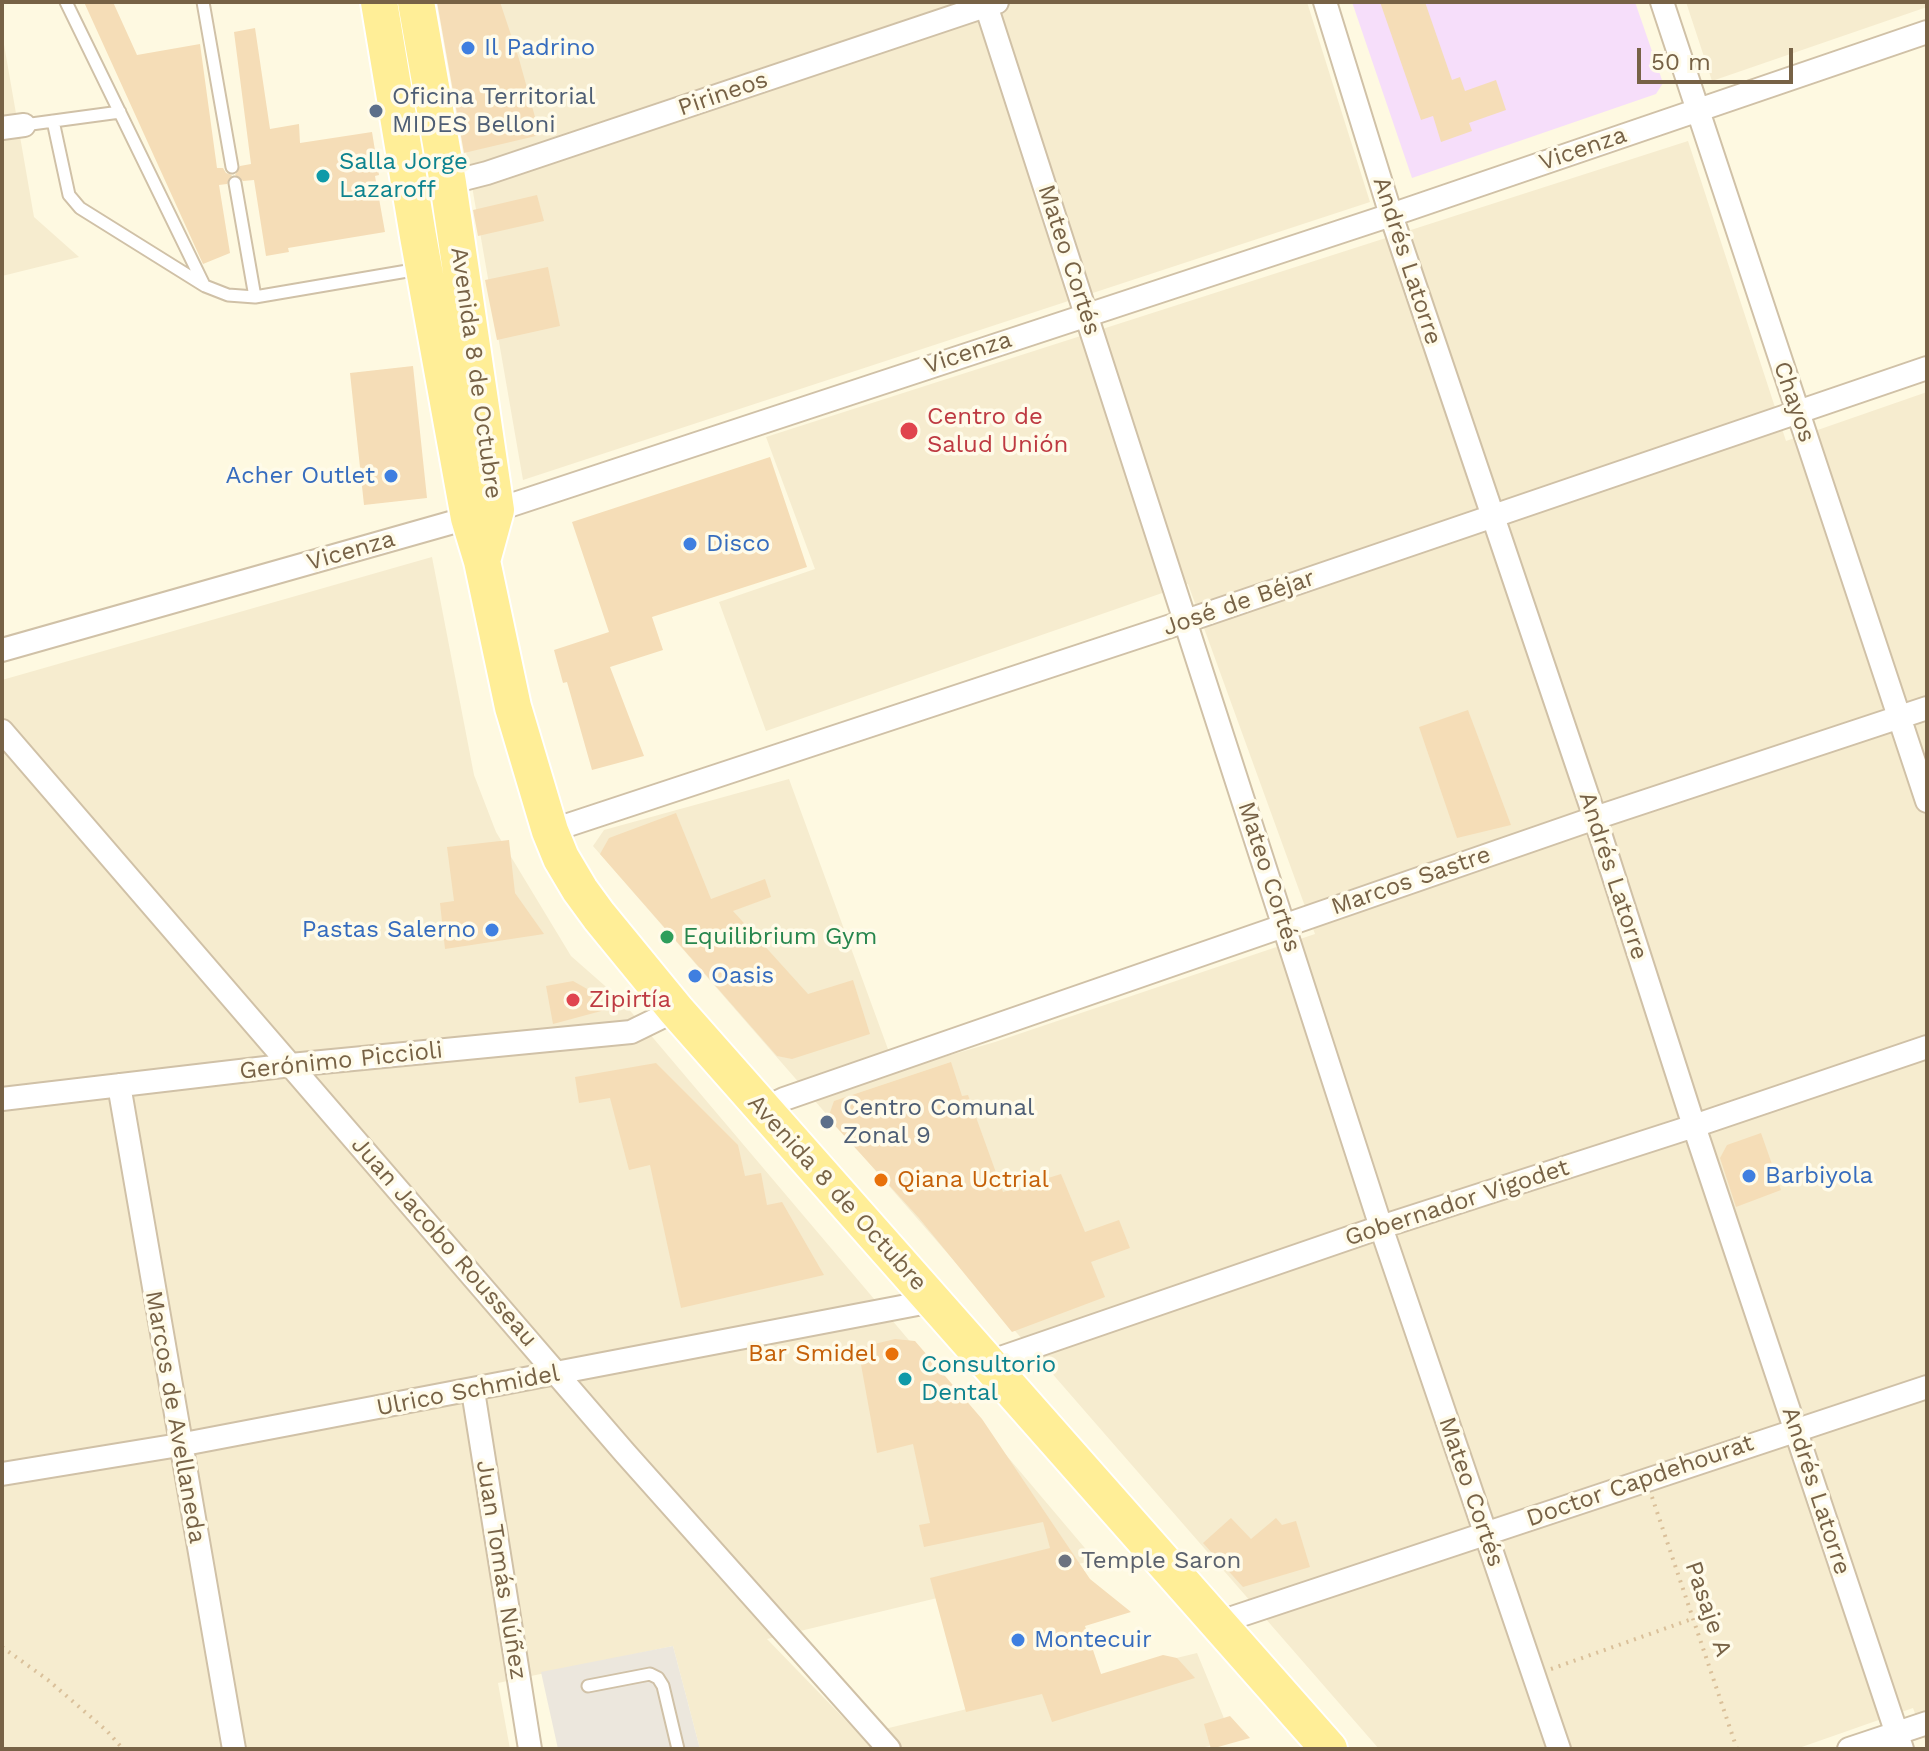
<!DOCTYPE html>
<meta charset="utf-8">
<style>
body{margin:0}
#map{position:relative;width:1929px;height:1751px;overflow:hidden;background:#fef9e1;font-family:"Work Sans",sans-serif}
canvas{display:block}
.frame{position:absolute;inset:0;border:4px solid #776246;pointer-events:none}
.scale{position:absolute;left:1637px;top:48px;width:156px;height:36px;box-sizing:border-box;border:4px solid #776246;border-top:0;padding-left:10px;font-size:24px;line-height:28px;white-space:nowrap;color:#776246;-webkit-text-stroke:6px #fffbe9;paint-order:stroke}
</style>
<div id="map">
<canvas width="1929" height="1751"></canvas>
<div class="frame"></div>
<div class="scale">50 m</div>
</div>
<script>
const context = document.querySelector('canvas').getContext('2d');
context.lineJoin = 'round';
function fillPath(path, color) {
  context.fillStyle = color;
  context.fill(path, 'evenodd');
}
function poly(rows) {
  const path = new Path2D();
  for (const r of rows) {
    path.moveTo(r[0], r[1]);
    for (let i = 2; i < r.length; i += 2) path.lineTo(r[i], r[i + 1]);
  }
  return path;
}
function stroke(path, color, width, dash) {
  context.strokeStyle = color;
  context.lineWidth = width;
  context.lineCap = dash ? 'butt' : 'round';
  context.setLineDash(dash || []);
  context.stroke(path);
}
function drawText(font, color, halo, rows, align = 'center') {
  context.font = font + ' "Work Sans",sans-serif';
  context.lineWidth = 7;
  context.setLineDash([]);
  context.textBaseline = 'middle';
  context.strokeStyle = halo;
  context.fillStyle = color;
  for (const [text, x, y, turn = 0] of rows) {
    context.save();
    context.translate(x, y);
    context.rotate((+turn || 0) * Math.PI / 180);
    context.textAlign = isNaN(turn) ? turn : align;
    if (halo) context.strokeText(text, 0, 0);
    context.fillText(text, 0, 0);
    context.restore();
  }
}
const residential = poly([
 [440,2,1307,2,1370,202,523,480],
 [1686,2,1927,2,1927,7,1712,81],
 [2,33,34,217,79,257,2,276],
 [1688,141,1786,441,1927,392,1927,1746,1913,1708,1796,1749,1379,1749,593,846,604,830,789,779,896,1071,995,1042,1315,934,1188,584,766,731,719,602,815,569,766,437],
 [432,557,474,775,496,832,571,956,621,1000,1095,1560,767,1639,860,1735,1197,1653,1233,1740,1197,1749,700,1749,673,1646,498,1683,510,1749,2,1749,2,680]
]);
const industrial = poly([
 [673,1646,700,1749,558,1749,541,1672]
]);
const education = poly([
 [1352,2,1635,2,1663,83,1656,94,1412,178]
]);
const building = poly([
 [84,2,113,2,137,55,200,44,217,168,223,168,226,173,232,175,227,184,219,185,230,253,203,264],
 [437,2,500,2,519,59,540,135,464,153],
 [1380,2,1425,2,1452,80,1460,77,1465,91,1496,80,1506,110,1469,123,1472,131,1441,142,1433,116,1421,120],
 [255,28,270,129,299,124,300,143,372,132,379,175,375,176,385,232,288,248,289,252,266,256,254,180,243,181,235,175,240,166,251,164,234,32],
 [537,195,544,221,478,236,473,210],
 [548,267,560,326,497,340,485,280],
 [413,366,427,498,364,505,350,373],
 [770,457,807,567,652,617,663,650,610,667,644,756,592,770,567,682,563,683,554,650,609,632,572,522],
 [1468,710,1511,825,1457,838,1419,727],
 [676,813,711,899,765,879,771,897,733,911,808,994,853,980,870,1034,792,1059,777,1056,600,854,609,838],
 [509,840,515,893,544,934,445,949,440,903,454,901,447,847],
 [573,981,589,990,605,1010,553,1024,546,986],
 [951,1062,962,1096,968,1095,1003,1192,1061,1174,1085,1232,1119,1220,1130,1248,1091,1262,1105,1297,1012,1332,919,1218,828,1118,834,1101],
 [656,1063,738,1145,745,1176,761,1173,767,1205,782,1202,824,1275,681,1308,650,1165,629,1170,610,1098,579,1103,575,1077],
 [1761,1133,1781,1190,1736,1207,1720,1158,1727,1145],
 [895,1339,915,1341,982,1419,1090,1579,1131,1612,1085,1626,1101,1674,1163,1655,1177,1658,1195,1678,1052,1722,1042,1694,966,1712,930,1578,1050,1548,1043,1522,924,1547,919,1525,930,1523,913,1444,877,1453,858,1348],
 [1231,1518,1251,1539,1276,1518,1282,1525,1296,1521,1310,1567,1243,1587,1203,1543],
 [1230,1716,1250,1738,1211,1749,1204,1724]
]);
const path = poly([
 [1652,1497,1737,1749],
 [2,1647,48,1680,107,1731,123,1749],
 [1551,1669,1692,1619]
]);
const lane = poly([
 [66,2,204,285],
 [203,2,232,167],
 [53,121,69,195,80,208,205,286,228,295,255,297,419,269],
 [24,125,120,112],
 [235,183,255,297],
 [588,1686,650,1674,658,1678,663,1686,678,1749]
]);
const street = poly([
 [985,2,1381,1227,1559,1749],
 [1325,2,1391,215,1595,818,1694,1126,1902,1749],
 [1662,2,1927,801],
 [2,128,24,125],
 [448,183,487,173,997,2],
 [2,650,496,510,1391,215,1927,32],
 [2,731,625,1453,889,1749],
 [550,831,1186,621,1927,368],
 [119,1085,234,1749],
 [2,1099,291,1065,631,1032,676,1010],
 [763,1109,784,1099,1595,818,1927,708],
 [989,1362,1381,1227,1694,1126,1927,1047],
 [473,1391,530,1749],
 [2,1474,179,1445,933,1301],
 [1217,1623,1927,1387],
 [1849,1749,1927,1723]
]);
const primary = poly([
 [379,2,418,236,469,518,482,561,513,707,550,831,561,858,580,890,599,916,676,1010,1329,1749],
 [416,2,448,183,496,510,482,561]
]);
const markers = [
 [468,48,8,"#3f7fe0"],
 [376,111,8,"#5c6f8a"],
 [323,176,8,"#0f9aa8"],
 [909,431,10,"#e0444e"],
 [391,476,8,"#3f7fe0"],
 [690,544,8,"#3f7fe0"],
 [492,930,8,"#3f7fe0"],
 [667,937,8,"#2e9e5b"],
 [695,976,8,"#3f7fe0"],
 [573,1000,8,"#e0444e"],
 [827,1122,8,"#5c6f8a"],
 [1749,1176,8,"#3f7fe0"],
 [881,1180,8,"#e8710a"],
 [892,1354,8,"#e8710a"],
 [905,1379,8,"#0f9aa8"],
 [1065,1561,8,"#6b7280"],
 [1018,1640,8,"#3f7fe0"]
];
const shopNames = [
 ["Il Padrino",484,48],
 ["Acher Outlet",375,476,"right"],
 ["Disco",706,544],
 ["Pastas Salerno",476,930,"right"],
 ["Oasis",711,976],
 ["Barbiyola",1765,1176],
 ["Montecuir",1034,1640]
];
const streetNames = [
 ["Pirineos",723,94,-19],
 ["Vicenza",1583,149,-19],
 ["Mateo Cortés",1069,260,72],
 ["Andrés Latorre",1407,261,72],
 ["Vicenza",968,353,-18],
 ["Avenida 8 de Octubre",476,373,82],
 ["Chayos",1794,402,71],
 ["Vicenza",351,551,-16],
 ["José de Béjar",1239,603,-19],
 ["Andrés Latorre",1613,876,72],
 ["Mateo Cortés",1269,877,72],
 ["Marcos Sastre",1411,881,-19],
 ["Gerónimo Piccioli",341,1061,-6],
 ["Avenida 8 de Octubre",837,1193,48],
 ["Gobernador Vigodet",1457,1203,-18],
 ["Juan Jacobo Rousseau",444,1242,49],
 ["Ulrico Schmidel",468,1391,-11],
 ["Marcos de Avellaneda",175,1417,80],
 ["Doctor Capdehourat",1640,1481,-19],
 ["Andrés Latorre",1816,1491,72],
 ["Mateo Cortés",1471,1492,71],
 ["Juan Tomás Núñez",501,1570,81],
 ["Pasaje A",1708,1609,71]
];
const serviceNames = [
 ["Oficina Territorial",392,97],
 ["MIDES Belloni",392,125],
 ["Centro Comunal",843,1108],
 ["Zonal 9",843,1136]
];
const cultureNames = [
 ["Salla Jorge",339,162],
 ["Lazaroff",339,190],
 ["Consultorio",921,1365],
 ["Dental",921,1393]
];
const healthNames = [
 ["Centro de",927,417],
 ["Salud Unión",927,445],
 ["Zipirtía",589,1000]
];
const leisureNames = [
 ["Equilibrium Gym",683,937]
];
const foodNames = [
 ["Qiana Uctrial",897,1180],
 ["Bar Smidel",876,1354,"right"]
];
const worshipNames = [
 ["Temple Saron",1081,1561]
];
fillPath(residential, '#f6eccf');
fillPath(industrial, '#ece7dd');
fillPath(education, '#f6defa');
fillPath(building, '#f5ddb7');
stroke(lane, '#d0c1a7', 15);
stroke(street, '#d0c1a7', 26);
stroke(primary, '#fff', 40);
stroke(path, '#dac09a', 4, [2, 6]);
stroke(lane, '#fff', 11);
stroke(street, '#fff', 22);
stroke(primary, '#ffee97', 36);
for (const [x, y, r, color] of markers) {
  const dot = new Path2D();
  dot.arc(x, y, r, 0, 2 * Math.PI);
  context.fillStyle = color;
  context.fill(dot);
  stroke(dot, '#fffbe9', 3);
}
drawText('24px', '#366cbe', '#fffbe9', shopNames, 'left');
drawText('24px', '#776246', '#fffbe9', streetNames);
drawText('24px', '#4e5e75', '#fffbe9', serviceNames, 'left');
drawText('24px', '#0d838f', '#fffbe9', cultureNames, 'left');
drawText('24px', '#be3a42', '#fffbe9', healthNames, 'left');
drawText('24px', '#27864d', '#fffbe9', leisureNames, 'left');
drawText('24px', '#c56008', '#fffbe9', foodNames, 'left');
drawText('24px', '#5b616d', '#fffbe9', worshipNames, 'left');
</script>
